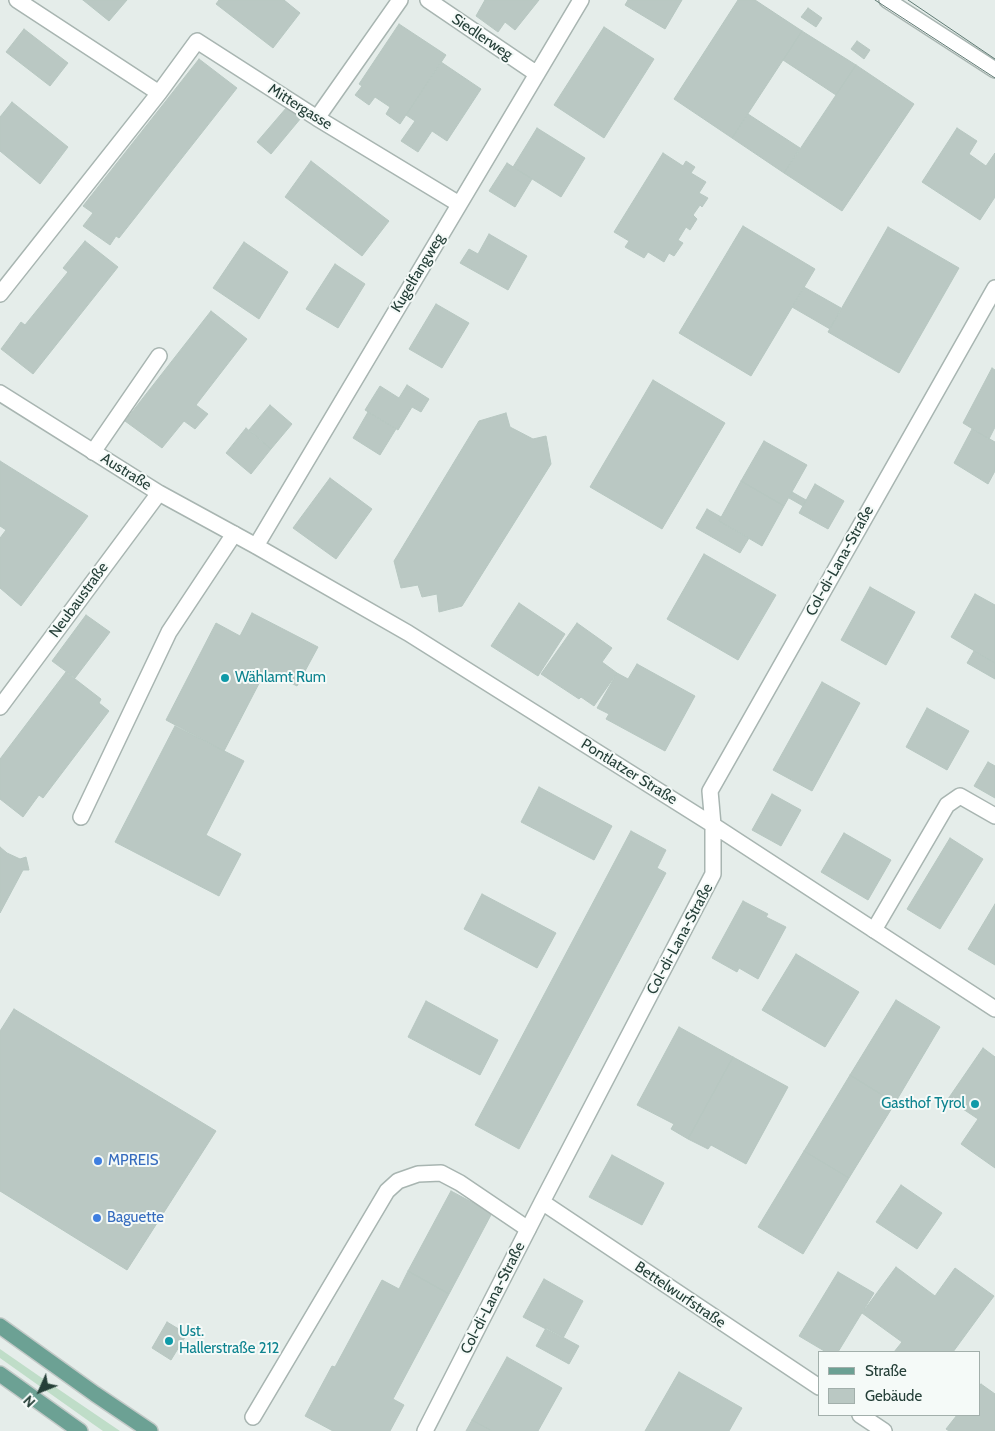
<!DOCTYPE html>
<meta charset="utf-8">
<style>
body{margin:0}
#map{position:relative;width:995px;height:1431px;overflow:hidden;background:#e5edea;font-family:Cabin,sans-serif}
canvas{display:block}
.legend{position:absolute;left:818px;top:1351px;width:162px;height:65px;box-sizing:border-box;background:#f5faf8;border:1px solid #a2afab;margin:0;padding:6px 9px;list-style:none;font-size:15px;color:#253f38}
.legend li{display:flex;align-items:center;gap:10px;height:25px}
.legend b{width:25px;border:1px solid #a2afab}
.north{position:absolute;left:15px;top:1366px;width:50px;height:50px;-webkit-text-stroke:4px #f5faf8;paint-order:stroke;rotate:226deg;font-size:14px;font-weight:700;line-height:20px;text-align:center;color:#253f38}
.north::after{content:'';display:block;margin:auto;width:18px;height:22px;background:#253f38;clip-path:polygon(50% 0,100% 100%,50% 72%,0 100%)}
</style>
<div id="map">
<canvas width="995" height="1431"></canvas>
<ul class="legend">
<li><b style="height:6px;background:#6ca194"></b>Straße</li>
<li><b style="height:14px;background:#bac8c3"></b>Gebäude</li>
</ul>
<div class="north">N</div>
</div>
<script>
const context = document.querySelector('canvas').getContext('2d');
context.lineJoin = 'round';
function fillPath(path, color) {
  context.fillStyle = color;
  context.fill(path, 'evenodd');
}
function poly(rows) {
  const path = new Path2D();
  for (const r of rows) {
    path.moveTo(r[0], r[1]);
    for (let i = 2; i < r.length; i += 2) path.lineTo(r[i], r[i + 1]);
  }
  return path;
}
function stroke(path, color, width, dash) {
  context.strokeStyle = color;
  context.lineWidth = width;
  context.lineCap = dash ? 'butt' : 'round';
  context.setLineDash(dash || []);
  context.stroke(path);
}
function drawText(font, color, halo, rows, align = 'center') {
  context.font = font + ' Cabin,sans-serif';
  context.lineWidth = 4;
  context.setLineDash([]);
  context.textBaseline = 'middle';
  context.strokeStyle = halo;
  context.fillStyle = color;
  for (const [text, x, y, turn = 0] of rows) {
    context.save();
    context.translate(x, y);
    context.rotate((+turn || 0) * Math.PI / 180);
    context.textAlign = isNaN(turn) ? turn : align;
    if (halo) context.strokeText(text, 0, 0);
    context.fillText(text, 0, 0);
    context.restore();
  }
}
const green = poly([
 [0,1349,39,1376,120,1431,103,1431,93,1424,0,1358]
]);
const building = poly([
 [83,0,127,0,109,21,83,0],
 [219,0,284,0,300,13,273,48,216,4,219,0],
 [485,0,539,0,515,30,505,22,498,32,476,16,485,0],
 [628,0,682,0,665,29,625,5,628,0],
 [738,0,755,0,802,31,732,138,674,99,738,0],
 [808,8,822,18,816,27,801,17,808,8],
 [399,24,446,55,400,124,386,114,390,107,375,97,369,105,355,95,362,86,359,84,399,24],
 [604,27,654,59,604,138,554,105,604,27],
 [24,29,68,63,50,86,6,52,24,29],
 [802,31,856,65,836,95,783,60,802,31],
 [857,41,870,50,864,59,851,49,857,41],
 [199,59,237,88,119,238,116,236,110,245,83,226,93,213,83,206,199,59],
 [441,62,481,89,447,141,432,131,418,152,401,141,415,121,406,115,441,62],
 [856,65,914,104,842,211,784,173,856,65],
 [12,102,68,147,40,184,0,151,0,117,12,102],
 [287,107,301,118,271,154,257,142,287,107],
 [748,114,800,148,784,173,732,138,748,114],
 [537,128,585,158,561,197,513,167,537,128],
 [957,128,977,141,969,154,986,166,995,153,995,197,980,220,922,182,957,128],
 [663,153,683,166,686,161,695,167,691,173,706,182,699,193,708,198,702,207,700,205,693,215,697,219,690,230,686,227,678,240,683,243,674,256,669,253,664,262,648,252,644,258,625,247,629,241,614,232,663,153],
 [311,161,389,221,362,256,285,197,311,161],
 [507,163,532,179,515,207,489,191,507,163],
 [743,226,815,269,751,376,679,333,743,226],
 [888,227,959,268,899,373,828,332,888,227],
 [489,234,527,256,508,290,460,263,469,249,478,254,489,234],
 [85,241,118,267,33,374,1,349,21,322,25,325,68,272,63,268,85,241],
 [244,242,288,272,259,319,213,288,244,242],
 [335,264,365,284,338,328,306,309,335,264],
 [804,287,841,308,830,329,792,307,804,287],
 [436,304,469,323,442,368,409,349,436,304],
 [211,311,247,339,196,405,208,414,195,429,184,421,162,448,125,421,211,311],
 [992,368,995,370,995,427,989,439,963,423,992,368],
 [653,380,725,423,662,529,590,487,653,380],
 [407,385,429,399,421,412,412,407,398,430,365,410,380,386,399,398,407,385],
 [270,405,292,424,271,449,249,430,270,405],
 [368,412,396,429,380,455,353,438,368,412],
 [506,413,510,427,533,439,546,436,551,464,462,606,439,612,437,594,422,597,418,585,401,588,394,561,479,421,506,413],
 [246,428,271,449,251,474,226,453,246,428],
 [972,429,995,442,995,471,988,484,954,463,972,429],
 [764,441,807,465,784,506,741,481,764,441],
 [0,461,88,516,21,606,0,588,0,538,6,530,0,526,0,461],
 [330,478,372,509,336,559,293,528,330,478],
 [741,481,784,506,762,546,719,521,741,481],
 [815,484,844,501,828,529,799,513,815,484],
 [792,492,806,500,803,506,789,498,792,492],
 [707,509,721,517,719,521,749,538,740,553,696,528,707,509],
 [704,554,776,595,738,660,667,619,704,554],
 [870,587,915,612,886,665,841,640,870,587],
 [975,594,995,605,995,663,951,637,975,594],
 [519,603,565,634,538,676,491,646,519,603],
 [252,613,318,647,297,686,266,670,224,751,166,720,216,623,240,636,252,613],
 [86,615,110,632,75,678,52,661,86,615],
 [577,623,612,648,602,662,617,673,594,706,581,697,579,699,541,674,577,623],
 [974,651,995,663,995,679,967,663,974,651],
 [637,664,695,696,665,751,606,719,609,714,597,708,617,673,628,679,637,664],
 [66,672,101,699,99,703,109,711,43,798,39,795,23,817,0,799,0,759,66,672],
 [822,682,860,703,812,791,773,770,822,682],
 [927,708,969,731,947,770,906,747,927,708],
 [175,726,244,761,206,835,241,854,219,896,115,842,175,726],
 [988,762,995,766,995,798,974,786,988,762],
 [539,787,612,826,594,860,521,822,539,787],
 [772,794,801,810,781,846,752,830,772,794],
 [631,831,666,850,657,868,666,873,519,1149,475,1125,631,831],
 [844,833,891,860,868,900,821,872,844,833],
 [950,838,983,859,940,929,907,909,950,838],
 [0,847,7,853,20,859,26,857,29,870,23,870,0,913,0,847],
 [482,894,556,933,537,968,464,929,482,894],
 [743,901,768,914,766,917,786,927,758,979,739,968,737,972,712,958,743,901],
 [995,904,995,965,968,949,995,904],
 [796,954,859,992,825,1047,762,1010,796,954],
 [896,1000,940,1027,895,1103,850,1075,896,1000],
 [426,1001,498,1040,480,1075,408,1037,426,1001],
 [14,1009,216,1131,127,1270,0,1191,0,1031,14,1009],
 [679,1027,733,1057,688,1139,671,1129,674,1124,637,1105,679,1027],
 [983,1048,995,1057,995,1168,961,1144,978,1119,948,1099,983,1048],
 [733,1057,788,1087,746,1164,711,1145,708,1149,688,1139,733,1057],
 [850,1075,895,1103,849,1178,804,1151,850,1075],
 [804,1151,849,1178,803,1254,758,1227,804,1151],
 [612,1155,664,1183,642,1225,589,1197,612,1155],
 [901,1185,942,1213,917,1249,876,1222,901,1185],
 [451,1191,492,1213,449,1294,408,1271,451,1191],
 [896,1267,935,1296,955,1268,994,1296,953,1352,894,1352,902,1342,862,1313,896,1267],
 [408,1271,449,1294,393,1399,404,1405,390,1431,333,1431,305,1416,332,1366,335,1367,382,1280,399,1289,408,1271],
 [838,1272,874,1293,838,1352,826,1352,799,1336,838,1272],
 [544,1279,583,1301,563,1338,523,1317,544,1279],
 [167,1322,187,1334,171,1360,152,1348,167,1322],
 [546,1328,579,1346,569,1364,536,1346,546,1328],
 [507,1357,562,1388,538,1431,492,1431,472,1420,507,1357],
 [679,1372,742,1408,729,1431,645,1431,679,1372],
 [981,1384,995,1394,995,1431,949,1431,946,1429,957,1415,979,1415,979,1386,981,1384],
 [472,1420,492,1431,466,1431,472,1420]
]);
const service = poly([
 [93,452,159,356],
 [81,817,169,632,234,534],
 [874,930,947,805,960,796,995,816],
 [253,1417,387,1191,398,1181,418,1174,441,1173,460,1183,528,1229]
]);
const minor = poly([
 [17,0,159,93],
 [428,0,537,74],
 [317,118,400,0],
 [0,294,159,93,197,41,317,118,459,204],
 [0,393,159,493,256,546,408,633,713,825,995,1009],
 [256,546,581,0],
 [0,707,159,493],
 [542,1202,819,1387],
 [860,1415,884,1431],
 [425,1431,542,1202,713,874,713,825,710,791,995,288]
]);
const tertiary = poly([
 [887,0,995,70]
]);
const primary = poly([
 [0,1326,95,1394,150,1431],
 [0,1374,80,1431]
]);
const tram = poly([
 [875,0,995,78],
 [908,0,995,59]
]);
const markers = [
 [225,678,5,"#0f9aa8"],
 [975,1104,5,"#0f9aa8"],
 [98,1161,5,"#3f7fe0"],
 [97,1218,5,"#3f7fe0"],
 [169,1341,5,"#0f9aa8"]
];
const streetNames = [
 ["Siedlerweg",482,37,34],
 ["Mittergasse",300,107,32],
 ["Kugelfangweg",418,273,-59],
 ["Austraße",126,472,32],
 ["Col-di-Lana-Straße",840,561,-61],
 ["Neubaustraße",79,600,-54],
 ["Pontlatzer Straße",629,772,32],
 ["Col-di-Lana-Straße",680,939,-62],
 ["Bettelwurfstraße",680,1295,34],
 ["Col-di-Lana-Straße",493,1298,-63]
];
const cultureNames = [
 ["Wählamt Rum",235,678],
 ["Gasthof Tyrol",965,1104,"right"],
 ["Ust.",179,1332],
 ["Hallerstraße 212",179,1349]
];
const shopNames = [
 ["MPREIS",108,1161],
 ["Baguette",107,1218]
];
fillPath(green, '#bfddc8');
fillPath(building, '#bac8c3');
stroke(building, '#b7c7c1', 1);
stroke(service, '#a8b5b1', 18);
stroke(minor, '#a8b5b1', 18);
stroke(tertiary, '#a8b5b1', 18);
stroke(primary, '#c2c9c7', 18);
stroke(service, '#fff', 15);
stroke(minor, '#fff', 15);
stroke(tertiary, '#fff', 15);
stroke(primary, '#6ca194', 15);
stroke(tram, '#5f7a73', 1);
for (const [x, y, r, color] of markers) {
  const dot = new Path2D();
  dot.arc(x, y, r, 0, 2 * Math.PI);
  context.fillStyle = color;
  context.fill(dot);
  stroke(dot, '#f5faf8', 2);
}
drawText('15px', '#253f38', '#f5faf8', streetNames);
drawText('15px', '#0d838f', '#f5faf8', cultureNames, 'left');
drawText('15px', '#366cbe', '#f5faf8', shopNames, 'left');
</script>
